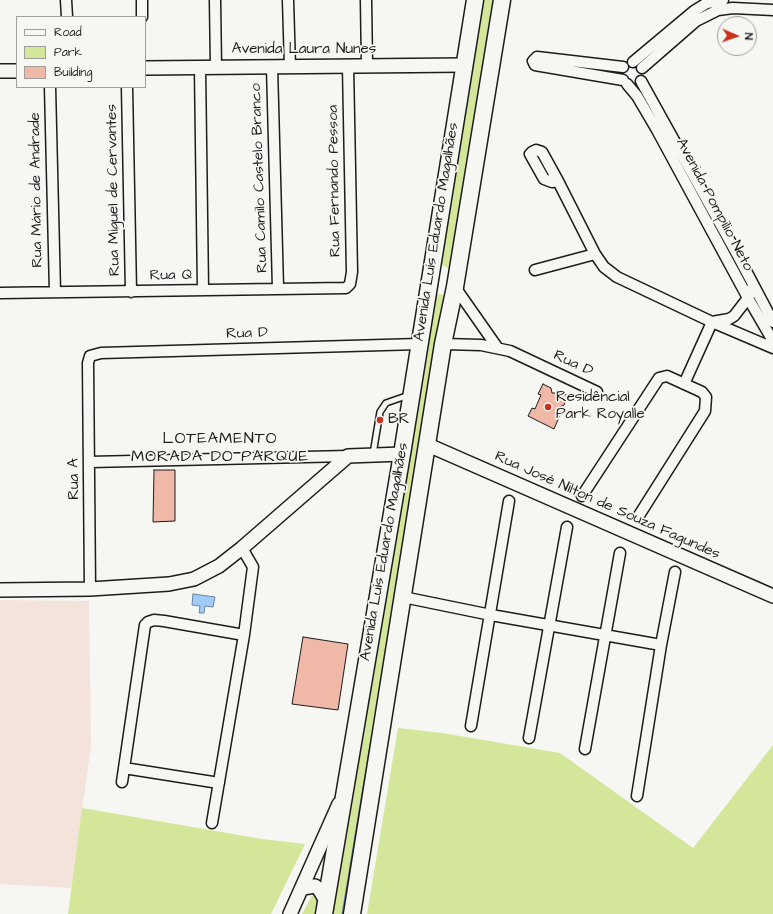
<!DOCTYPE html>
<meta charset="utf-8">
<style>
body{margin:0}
#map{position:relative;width:773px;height:914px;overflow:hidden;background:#f6f6f2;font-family:"Architects Daughter",sans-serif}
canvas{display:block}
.legend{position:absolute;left:16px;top:16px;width:130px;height:72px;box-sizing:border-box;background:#f6f6f2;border:1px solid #9f9f9c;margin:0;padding:5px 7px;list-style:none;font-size:12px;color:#1c1c1c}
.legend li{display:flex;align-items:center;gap:8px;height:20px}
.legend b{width:20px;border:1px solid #9f9f9c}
.north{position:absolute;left:717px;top:16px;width:40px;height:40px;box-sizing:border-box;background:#f6f6f2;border:1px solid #9f9f9c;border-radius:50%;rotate:92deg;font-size:11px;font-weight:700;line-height:16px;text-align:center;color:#1c1c1c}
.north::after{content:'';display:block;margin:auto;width:14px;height:18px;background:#c8321e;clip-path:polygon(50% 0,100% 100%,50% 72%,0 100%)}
</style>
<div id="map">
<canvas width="773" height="914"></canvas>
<ul class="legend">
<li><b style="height:5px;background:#f6f6f2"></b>Road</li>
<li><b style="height:11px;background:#d3e69a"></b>Park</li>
<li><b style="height:11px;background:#f0b8a6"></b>Building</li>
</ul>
<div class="north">N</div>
</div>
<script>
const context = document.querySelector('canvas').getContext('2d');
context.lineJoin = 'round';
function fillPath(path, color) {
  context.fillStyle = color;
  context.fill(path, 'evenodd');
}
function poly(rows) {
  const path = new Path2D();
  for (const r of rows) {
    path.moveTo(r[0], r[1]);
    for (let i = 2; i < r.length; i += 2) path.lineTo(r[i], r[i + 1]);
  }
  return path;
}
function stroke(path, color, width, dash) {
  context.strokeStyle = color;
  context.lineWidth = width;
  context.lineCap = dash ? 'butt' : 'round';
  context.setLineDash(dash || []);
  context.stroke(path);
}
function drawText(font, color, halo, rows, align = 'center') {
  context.font = font + ' "Architects Daughter",sans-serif';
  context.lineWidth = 3.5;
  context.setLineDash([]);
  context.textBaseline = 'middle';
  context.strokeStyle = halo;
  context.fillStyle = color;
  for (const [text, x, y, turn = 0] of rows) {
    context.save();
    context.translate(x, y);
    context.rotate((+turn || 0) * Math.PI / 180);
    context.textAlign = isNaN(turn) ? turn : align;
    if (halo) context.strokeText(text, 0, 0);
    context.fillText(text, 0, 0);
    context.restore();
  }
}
const built = poly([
 [0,600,89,601,91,746,71,888,0,884]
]);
const green = poly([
 [482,0,500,0,451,267,448,268,442,265,442,259],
 [440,294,446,296,350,914,332,914,434,296],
 [398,728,442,733,560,753,693,848,773,745,773,914,367,914],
 [82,808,262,839,305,844,271,914,68,914],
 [314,892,318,895,320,914,302,914]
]);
const water = poly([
 [193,594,215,597,213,607,205,606,204,613,199,613,200,606,192,605,193,594]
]);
const stream = poly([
 [343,914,371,745]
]);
const building = poly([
 [543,384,551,388,552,393,563,393,568,396,564,405,560,407,563,408,554,429,528,416,532,408,535,409,541,395,538,394,543,384],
 [154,470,175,470,175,521,153,522,154,470],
 [303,637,348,644,338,710,292,704,303,637]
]);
const service = poly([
 [373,454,380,412,386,403,409,395]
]);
const minor = poly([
 [66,0,67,17],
 [142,0,142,17],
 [215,0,216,67],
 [288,0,290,67],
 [366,0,367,66],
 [633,62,694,11,707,3,723,0],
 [272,67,278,288],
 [200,68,203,290],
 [642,68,696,21,718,10,733,8,773,10],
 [623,80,535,65,533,61,537,57,623,67],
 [641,81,737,254,773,322],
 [627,84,637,96,657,130,748,298,773,341],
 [50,87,55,292],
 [127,87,131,292],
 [558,181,552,182,544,179,530,154,532,152,536,150,542,152,558,181,595,254,604,267,617,277,712,322,729,319,734,316,748,298,753,286],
 [535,270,595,254],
 [455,287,497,347],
 [0,293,346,288,350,284,352,272,348,66],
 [443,344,481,345,510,351,597,392],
 [684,384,712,322,773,348],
 [90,462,348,456],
 [582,496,659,378,667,376,702,392,706,397,705,411,638,517],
 [90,589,88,363,90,356,101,353,419,344],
 [403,597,491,615,661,645],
 [471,726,509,501],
 [529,738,567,527],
 [585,749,620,553],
 [124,768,219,783],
 [122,782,145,625,148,622,154,620,164,621,244,635],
 [637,796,661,645,675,572],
 [212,823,244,635,253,567,242,548]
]);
const tertiary = poly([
 [145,68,464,65],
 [0,71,17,71],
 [428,445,773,596],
 [0,590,90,589,169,584,194,579,219,566,242,548,348,456,402,454],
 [303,888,315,886,319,889,326,901],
 [290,914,339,804]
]);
const primary = poly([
 [324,914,402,454,475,0],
 [352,914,443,344,455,287,502,0]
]);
const markers = [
 [548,407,4,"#c8321e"],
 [380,420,4,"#c8321e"]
];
const streetNames = [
 ["Avenida Laura Nunes",304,50],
 ["Rua Camilo Castelo Branco",260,178,-92],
 ["Rua Fernando Pessoa",335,181,-91],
 ["Rua Mário de Andrade",37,190,-91],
 ["Rua Miguel de Cervantes",114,190,-91],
 ["Avenida Pompilio Neto",714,205,62],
 ["Avenida Luís Eduardo Magalhães",437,232,-81],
 ["Rua Q",171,276,-1],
 ["Rua D",247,334,-2],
 ["Rua D",573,364,25],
 ["Rua A",75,479,-90],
 ["Rua José Nilton de Souza Fagundes",607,506,24],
 ["Avenida Luís Eduardo Magalhães",385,552,-80]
];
const poiNames = [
 ["Residêncial",556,398],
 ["Park Royalle",556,415],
 ["BR",388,420]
];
const neighbourhoodNames = [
 ["LOTEAMENTO",220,440],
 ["MORADA DO PARQUE",220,458]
];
fillPath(built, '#f4e3db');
fillPath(green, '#d3e69a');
fillPath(water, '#9fccfa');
stroke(water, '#6b86a1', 1);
stroke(stream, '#6b86a1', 3);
fillPath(building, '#f0b8a6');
stroke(building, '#1c1c1c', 1);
stroke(service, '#1c1c1c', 8);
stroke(minor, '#1c1c1c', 13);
stroke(tertiary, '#1c1c1c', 16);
stroke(primary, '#1c1c1c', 19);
stroke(service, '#f6f6f2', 5);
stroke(minor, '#f6f6f2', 10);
stroke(tertiary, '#f6f6f2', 13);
stroke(primary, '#f6f6f2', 16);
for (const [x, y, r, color] of markers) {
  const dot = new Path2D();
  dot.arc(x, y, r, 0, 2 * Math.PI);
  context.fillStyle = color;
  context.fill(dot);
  stroke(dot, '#f6f6f2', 1.5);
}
drawText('15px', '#1c1c1c', '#f6f6f2', streetNames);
drawText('15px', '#1c1c1c', '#f6f6f2', poiNames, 'left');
context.letterSpacing = '1px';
drawText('16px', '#1c1c1c', '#f6f6f2', neighbourhoodNames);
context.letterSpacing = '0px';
</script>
